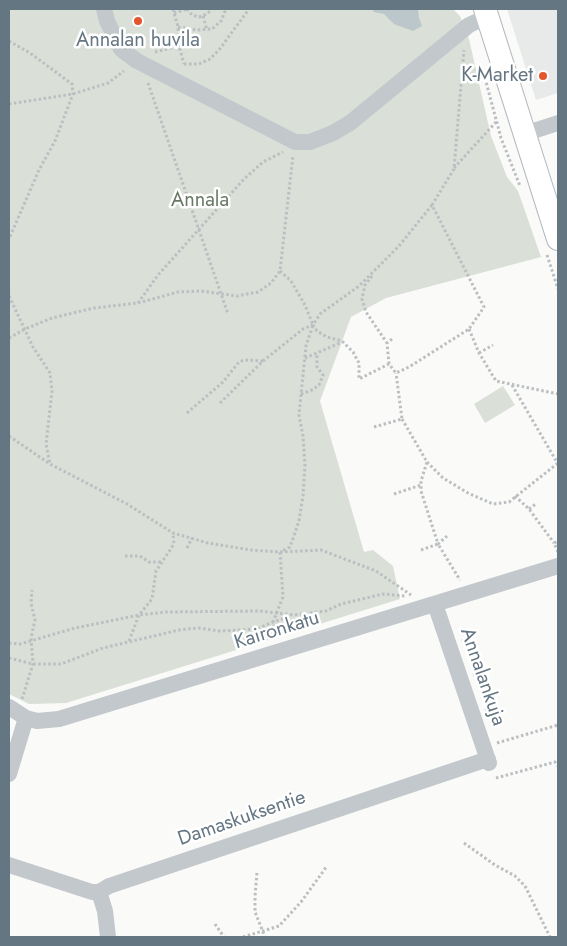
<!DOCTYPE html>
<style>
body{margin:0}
#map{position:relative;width:567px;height:946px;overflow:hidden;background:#fafaf8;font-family:Jost,sans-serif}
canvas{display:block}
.frame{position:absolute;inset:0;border:10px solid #657683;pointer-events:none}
</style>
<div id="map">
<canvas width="567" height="946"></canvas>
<div class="frame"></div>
</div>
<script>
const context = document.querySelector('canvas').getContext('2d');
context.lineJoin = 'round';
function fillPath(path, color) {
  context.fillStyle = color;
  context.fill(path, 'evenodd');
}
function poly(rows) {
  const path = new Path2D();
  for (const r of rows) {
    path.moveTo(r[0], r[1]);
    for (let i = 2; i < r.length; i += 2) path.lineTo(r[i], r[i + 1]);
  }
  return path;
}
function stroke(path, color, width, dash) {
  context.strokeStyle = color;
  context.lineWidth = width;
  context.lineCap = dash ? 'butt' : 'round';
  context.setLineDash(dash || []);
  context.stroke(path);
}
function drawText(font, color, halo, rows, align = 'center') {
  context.font = font + ' Jost,sans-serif';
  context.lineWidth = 5;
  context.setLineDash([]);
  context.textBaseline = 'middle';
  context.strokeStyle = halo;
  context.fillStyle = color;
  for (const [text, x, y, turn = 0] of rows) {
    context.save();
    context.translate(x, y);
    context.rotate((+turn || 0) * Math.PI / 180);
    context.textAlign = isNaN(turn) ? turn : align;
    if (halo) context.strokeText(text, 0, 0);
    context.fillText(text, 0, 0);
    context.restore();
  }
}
const built = poly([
 [507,9,558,9,558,93,536,100]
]);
const green = poly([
 [9,9,453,9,460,16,469,39,491,136,507,177,518,191,541,257,386,298,351,317,320,401,364,552,373,550,393,566,400,599,66,703,29,704,9,694],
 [503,386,515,405,485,423,474,404]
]);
const water = poly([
 [372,9,418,9,419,18,422,26,413,31,394,24,384,14,374,12]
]);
const path = poly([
 [173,9,178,27,179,46,184,64],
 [187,9,192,15,199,17,207,14,212,9],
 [174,13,187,9],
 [203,16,207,30],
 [178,27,196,30,212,29,221,21,226,9],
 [9,41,30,53,72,84,73,94,55,141,39,170,9,239],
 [155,52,179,46],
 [184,64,199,64,210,59,219,50,249,9],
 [485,78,501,138,520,186],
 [148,83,228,314],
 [9,104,73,94,108,83,124,71],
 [454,168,496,122],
 [432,205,399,246,359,286,320,314,313,325,317,331,327,337,342,341,353,352,359,363,359,379,389,364,396,373,409,367,469,329,484,307,432,205,454,169,464,50],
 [547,255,558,289],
 [280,271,291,281,305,305,313,325,306,346,299,415,303,436,305,465,303,496,299,521,290,547,282,551],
 [372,276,365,285,362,299,366,312,387,343],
 [9,296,33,347,50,373,52,391,46,444,50,464],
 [138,303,158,275,244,179,263,162,283,152],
 [469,329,479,353,496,381,558,394],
 [9,338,25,329,52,318,94,308,138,303,178,292,201,291,237,296,258,292,271,283,280,271,293,155],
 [479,353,493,345],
 [305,358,342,342],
 [389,364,387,343,392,339],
 [512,385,558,464],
 [301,394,312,390,319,385,323,375,317,367,317,353],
 [220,403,263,361,303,329,313,325],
 [187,413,223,382,239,362,244,360,263,361],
 [402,419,427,462,421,481,421,491,438,544,447,536],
 [374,427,402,419,396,373],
 [9,436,50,464,127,504,173,533,208,543,251,550,280,552,321,550,376,571,411,595],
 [427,462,443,478,468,493,493,504,509,502,558,463],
 [394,494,421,485],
 [515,496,529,509,554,543],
 [529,509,537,503],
 [187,548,192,538],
 [421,550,438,544,460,580],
 [558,552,554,543,558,541],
 [125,556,140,556,149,562,161,562],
 [277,637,273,622,283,597,280,552],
 [129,641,139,615,152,599,156,571,174,544,173,533],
 [462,641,473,637],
 [9,643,20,644,75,628,139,615,166,612,260,611,294,615,326,611,341,604,383,594,405,596],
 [9,658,33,664,61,664,103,648,179,630,199,628,219,631,257,629,273,622,289,617],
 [473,675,485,671],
 [22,699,33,664,31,638,35,620,31,603,32,590],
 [485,710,497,707],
 [497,743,558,725],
 [496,778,555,762,557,766],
 [464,843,495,865,515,876,525,886,550,937],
 [257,873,255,896,255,912,265,937],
 [215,924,224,937],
 [243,937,279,926,301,902,327,866]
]);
const street = poly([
 [104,9,107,21,121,49,137,61,295,142,310,142,333,133,350,123,469,25,487,17],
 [524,134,558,123],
 [435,604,489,763],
 [9,707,26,718,37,721,59,719,558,566],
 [9,774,26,718],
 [9,865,92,892,99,892,109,886,488,759],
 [99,892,105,911,108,937]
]);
const secondary = poly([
 [485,9,558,239]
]);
const markers = [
 [138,21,5,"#e4572e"],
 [543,76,5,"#e4572e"]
];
const poiNames = [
 ["Annalan huvila",138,41],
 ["K-Market",533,76,"right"]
];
const parkNames = [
 ["Annala",200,201]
];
const streetNames = [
 ["Kaironkatu",277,631,-17],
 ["Annalankuja",482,677,71],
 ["Damaskuksentie",242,819,-19]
];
fillPath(built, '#e8e9e9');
fillPath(green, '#dadfd7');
fillPath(water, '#bbc7cb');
stroke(secondary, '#b3babf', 24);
stroke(path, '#bbbfc2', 3, [2.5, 2.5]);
stroke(street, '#c3c8cc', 16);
stroke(secondary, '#fff', 22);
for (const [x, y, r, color] of markers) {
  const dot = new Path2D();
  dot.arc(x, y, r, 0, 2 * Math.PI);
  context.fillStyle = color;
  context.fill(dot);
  stroke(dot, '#fff', 2);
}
drawText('20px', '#657683', '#fff', poiNames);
drawText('20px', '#687a64', '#fff', parkNames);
drawText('20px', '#657683', '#fff', streetNames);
</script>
